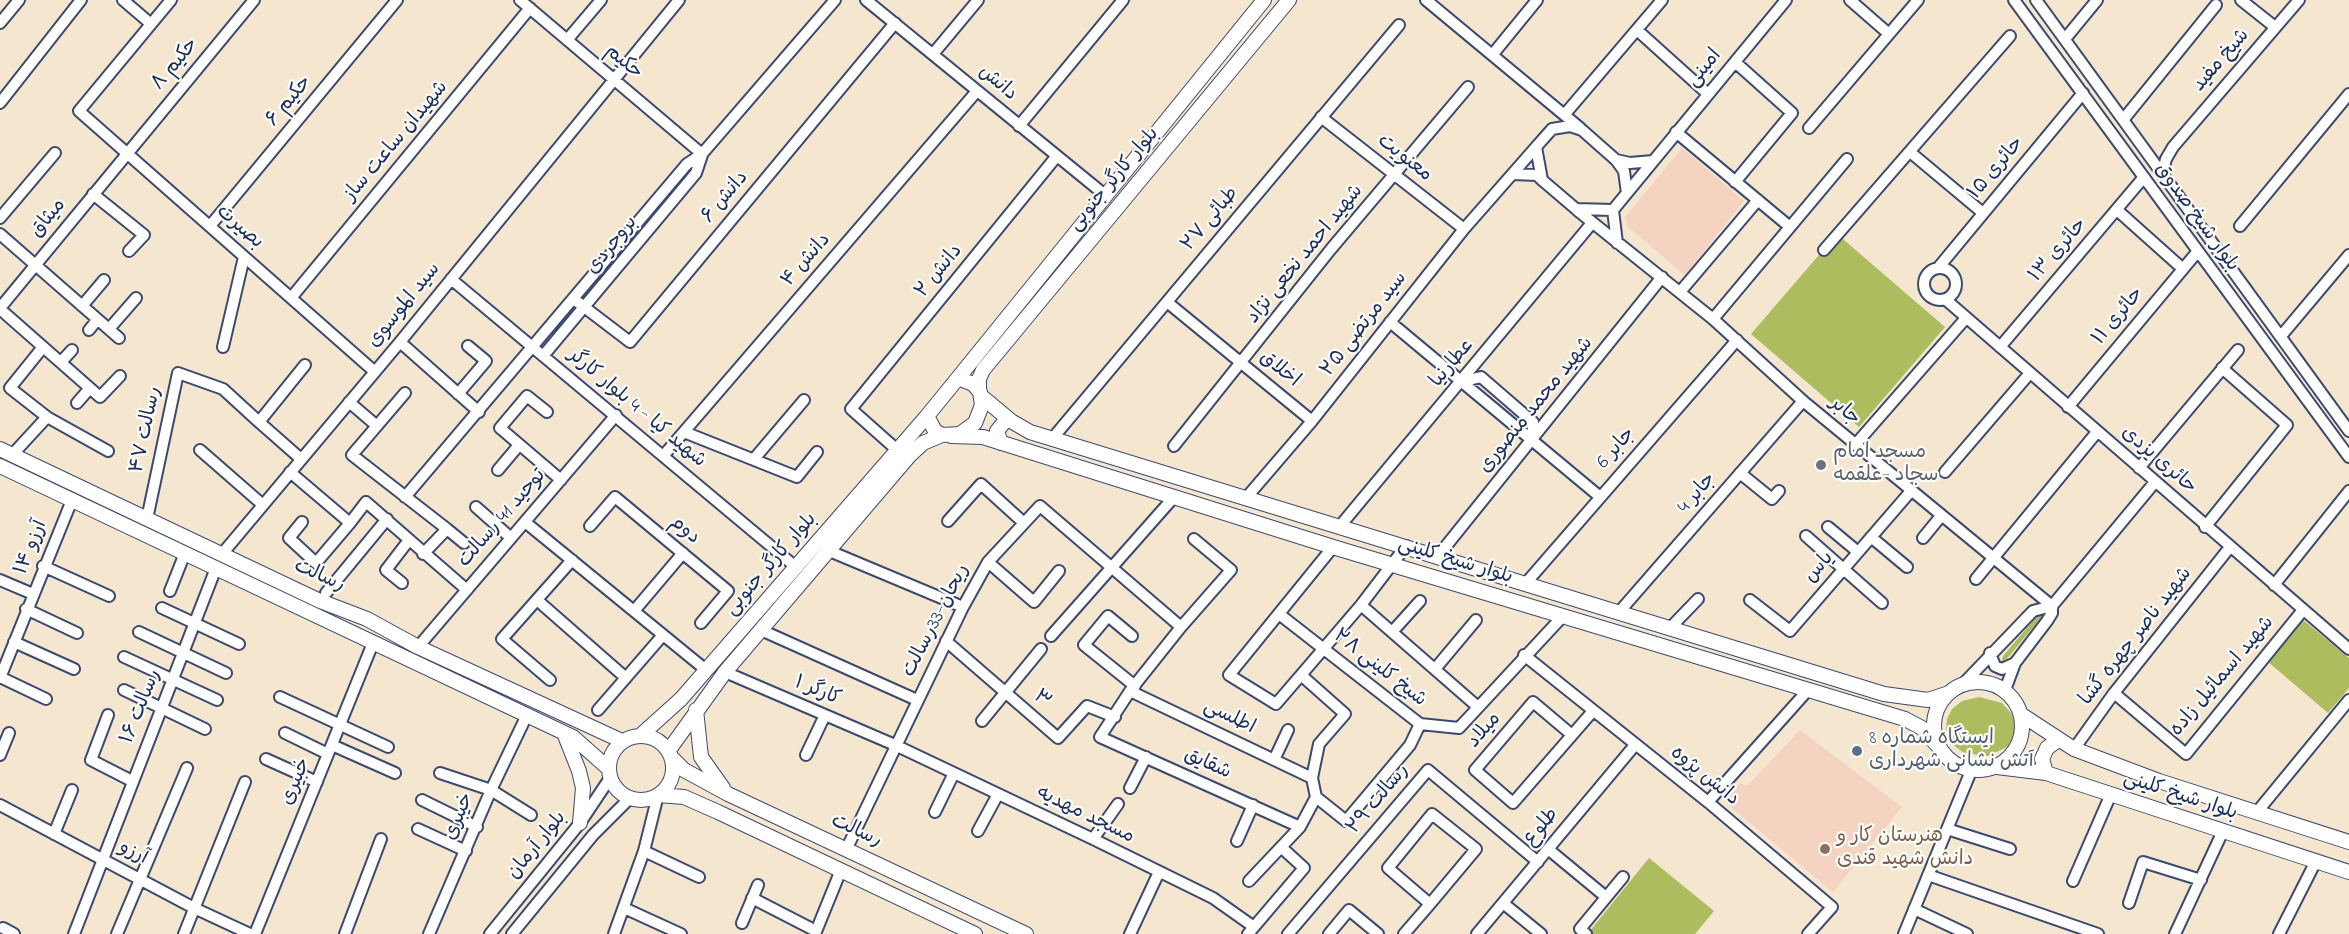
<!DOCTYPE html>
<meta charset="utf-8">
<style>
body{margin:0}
canvas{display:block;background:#f5e6d0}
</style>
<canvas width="2349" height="934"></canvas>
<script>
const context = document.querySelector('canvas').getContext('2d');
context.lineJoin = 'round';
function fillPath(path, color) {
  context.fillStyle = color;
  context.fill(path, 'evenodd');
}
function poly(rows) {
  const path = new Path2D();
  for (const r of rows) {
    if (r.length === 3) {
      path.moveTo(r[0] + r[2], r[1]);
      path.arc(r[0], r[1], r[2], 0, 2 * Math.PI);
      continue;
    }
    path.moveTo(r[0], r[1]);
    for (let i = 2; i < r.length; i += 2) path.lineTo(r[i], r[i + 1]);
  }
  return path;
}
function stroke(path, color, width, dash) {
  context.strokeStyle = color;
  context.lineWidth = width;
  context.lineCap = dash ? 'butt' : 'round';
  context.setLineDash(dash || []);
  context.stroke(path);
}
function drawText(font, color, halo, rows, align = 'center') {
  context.font = font + ' "Indie Flower","Playpen Sans Arabic",sans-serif';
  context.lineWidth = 4.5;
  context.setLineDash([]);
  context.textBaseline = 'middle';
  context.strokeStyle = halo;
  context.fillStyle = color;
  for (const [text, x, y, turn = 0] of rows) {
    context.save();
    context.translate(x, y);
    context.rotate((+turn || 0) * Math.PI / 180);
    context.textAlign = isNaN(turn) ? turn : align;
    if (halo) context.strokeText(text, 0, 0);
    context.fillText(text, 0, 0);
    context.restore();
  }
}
const built = poly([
 [1682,148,1744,201,1685,275,1628,227,1625,217],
 [1800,730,1902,807,1833,892,1726,803,1724,799,1740,783,1747,786]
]);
const green = poly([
 [1837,234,1945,327,1859,427,1751,334],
 [2043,609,2045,613,2005,661,2002,661,2003,656],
 [2302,619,2349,658,2349,688,2328,713,2267,661],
 [1979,697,2002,703,2011,713,2016,726,2013,740,2009,746,1988,756,1964,753,1952,744,1946,731,1947,719,1952,709,1962,701],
 [1649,858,1714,911,1695,934,1592,934,1589,932]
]);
const minor = poly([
 [123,0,151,24],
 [171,0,79,111,375,372],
 [520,0,702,154],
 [866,0,1105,195],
 [1426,0,1580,128],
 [1850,0,1889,34],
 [2014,0,2349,457],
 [2036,0,2349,431],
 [2241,0,2275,27],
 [0,23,19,0],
 [1637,30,1708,94],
 [2065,39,2097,0],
 [567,40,601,0],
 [933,54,978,0],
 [1493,54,1537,0],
 [1735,62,1792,113,1735,182],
 [0,103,81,0],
 [1565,114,1662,0],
 [1321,117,1464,229],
 [2123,120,2216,5],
 [1019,126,1123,0],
 [1809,128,1918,0],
 [1676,132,1790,227],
 [1910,152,1983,213],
 [1616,160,1630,163,1653,161],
 [1513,174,1537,175,1542,180],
 [2162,174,2166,159,2173,147,2299,0],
 [1627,193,1786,0],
 [93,194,144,235,129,251],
 [1577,210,1713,319,1803,401,2052,606],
 [1613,210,1617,243],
 [2117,210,2183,269],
 [0,218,55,153],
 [210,226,397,0],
 [2240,226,2349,94],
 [0,234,119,338],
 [1824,250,2010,36],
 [1938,268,2083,93],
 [1940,284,16],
 [451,279,797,568],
 [1680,292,1758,200],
 [291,298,530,8],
 [1945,299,2349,649],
 [575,300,630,342,895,23],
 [1167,302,1312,421],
 [82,306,104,280],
 [0,308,254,0],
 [0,309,100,397,120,376],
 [1713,319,1847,159],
 [1390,322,1599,496],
 [109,329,136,298],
 [89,330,97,320],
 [2281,336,2349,255],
 [400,342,479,412],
 [43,347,10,388,47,417,108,451],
 [223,347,244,257],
 [2000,347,2144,177],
 [543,356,696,173,702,155],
 [61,362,72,350],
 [1461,382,1481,377,1533,422,1532,441],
 [405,393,352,455,447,529,423,554],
 [458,394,486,361,468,346],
 [349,402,377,426],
 [77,403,90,388],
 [2068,407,2198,251],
 [547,412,527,396,500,428,561,480],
 [684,432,797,477,817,452],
 [1052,439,1399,25],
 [1855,445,1966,318],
 [1174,446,1331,249,1468,87],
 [896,449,851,409,1056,157],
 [200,450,263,505],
 [12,455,47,417],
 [664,455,977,91],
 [301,459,259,422,305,365],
 [754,459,804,400],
 [2139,468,2238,350],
 [498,470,519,445],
 [290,472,350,523,366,502,467,590],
 [1945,472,2030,373],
 [1740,473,1772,499,1779,491],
 [405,497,687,164,702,154,835,0],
 [1246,498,1312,421,1464,229,1536,147,1552,129,1570,126,1582,130,1616,160,1624,171,1627,193,1613,210,1576,209,1542,180,1536,147],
 [476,507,511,538],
 [147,519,178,373,223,389,259,422],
 [948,521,981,484,1024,523],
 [302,522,289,538,316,563,350,523],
 [525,522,706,670],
 [590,526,615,497,728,591,701,623],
 [1340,526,1592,223],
 [1828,527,1858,552],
 [2205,527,2287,425,2222,368],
 [447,529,464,543],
 [1806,536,1882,603],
 [1871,537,1907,567],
 [1923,538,1941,516],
 [827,550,963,607],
 [222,554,400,342,679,0],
 [1438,556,1662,277],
 [988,562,1034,602,1059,571],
 [43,566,109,596],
 [1976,579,2097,432],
 [0,580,33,594],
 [402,583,386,570,409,540],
 [1526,583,1737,340],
 [2274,585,2349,491],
 [170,591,185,553],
 [326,593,387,519],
 [537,600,626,678],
 [1750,600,1790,631,1911,491],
 [1361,605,1478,707],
 [2052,606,2155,482],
 [162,608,239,644],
 [26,609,77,633],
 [634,611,683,553],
 [1620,611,1803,401],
 [1279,614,1420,724,1459,728,1563,616],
 [1181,627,1130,691,1100,737,1300,827],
 [1671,627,1698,599],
 [761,630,917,700],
 [139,632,226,673],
 [1392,632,1420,601],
 [1051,636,1174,497],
 [1132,636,1108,616,1084,645,1135,686],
 [946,641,1058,738,1087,706,1115,717],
 [14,642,74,669],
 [418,647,616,415],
 [1990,653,1995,666,2002,669,2015,663],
 [1524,655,1708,802,1832,907,1808,934],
 [124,657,217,700],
 [1435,669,1476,620],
 [725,672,895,745,1093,839,1213,898,1254,927],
 [1301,675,1276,704,1229,675,1333,547],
 [0,677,46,699],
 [0,678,72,500],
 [550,680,502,639,572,560],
 [1962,685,2033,611,2052,606],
 [124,690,205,729],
 [2005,690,2015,663,2047,621,2052,613,2052,606],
 [1130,691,1312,778],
 [2114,693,2186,754,2303,610],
 [280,697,388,747],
 [598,710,663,635],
 [108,715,91,760,132,781],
 [982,721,1041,649],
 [285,733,328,754],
 [1572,735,1533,702,1475,770,1513,803,1593,711],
 [332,745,395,773],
 [2074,749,2114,693,2230,547],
 [0,755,9,733],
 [806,755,825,715],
 [266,759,317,782],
 [1274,760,1288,730],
 [440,773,491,790,531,815],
 [1130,788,1146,757],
 [1316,797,1346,821,1410,745,1420,724],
 [422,800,477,827],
 [1708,802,1808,690],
 [0,805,194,908,250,934],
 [935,812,954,773],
 [2257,812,2349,700],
 [418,829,466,851],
 [1947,829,2010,849],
 [978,831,998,794],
 [54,834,72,790],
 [1093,839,1118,804],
 [1237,841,1253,805],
 [1548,849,1606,897],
 [846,850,963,607,988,562,1040,506,1181,627,1231,570,1194,539],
 [644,851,699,877],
 [1928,875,2098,934],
 [1249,881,1300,827,1316,797,1312,778,1319,744,1345,714,1301,675,1361,605,1406,546],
 [2073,881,2111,794],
 [752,898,816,931],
 [1503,903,1541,934],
 [2129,903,2143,862,2201,880],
 [624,908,681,934],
 [1914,909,1967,934],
 [742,923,758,885],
 [3,928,14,934],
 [74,934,216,568],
 [117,934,187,768],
 [184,934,245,782],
 [255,934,373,643],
 [345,934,381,839],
 [429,934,491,790,527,715],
 [490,934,580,823,610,778],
 [512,934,593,835,630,798],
 [614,934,644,851,658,795],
 [815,934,841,870],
 [1130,934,1159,872],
 [1248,934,1304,868,1281,847],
 [1288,934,1428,770,1538,862],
 [1329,934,1349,910,1378,934],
 [1404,934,1430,904,1476,849,1432,814,1388,868,1430,904],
 [1477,934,1635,745],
 [1586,934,1580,929,1623,877],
 [1904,934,1971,771],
 [2175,934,2223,831],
 [2279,934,2316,861]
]);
const major = poly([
 [958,378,1264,0],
 [979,389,979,379,983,370,1289,0],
 [981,396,1011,421,1030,432,1884,694,1928,700,1949,693],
 [951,436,983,437,1333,547,1905,719,1922,728,1938,746],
 [1001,443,997,431,1005,421,1011,421],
 [0,449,320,601,367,619,418,647,622,741],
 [0,466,573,737,608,768],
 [1978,726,44],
 [696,710,701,757,723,788],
 [2022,715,2074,749,2159,781,2349,842],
 [564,733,579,771,583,788,580,823],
 [641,735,681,699,927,416],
 [641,768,32],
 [669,750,725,672,910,455,923,443,942,435,960,434,975,423,982,405,980,392,973,384,958,378,927,416,935,431,942,435],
 [673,759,684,770,728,794,1026,934],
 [1997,767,2046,773,2349,872],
 [2046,773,2042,759,2047,748,2058,740],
 [658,795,684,797,718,812,975,934]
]);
const markers = [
 [1821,465,6,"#6b7280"],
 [1857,751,6,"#5c6f8a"],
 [1825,849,6,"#8d6e63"]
];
const streetNames = [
 ["شیخ مفید",2222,61,-49],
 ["حکیم",623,63,40],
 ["حکیم ۸",176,65,-50],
 ["امینی",1705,69,-50],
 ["دانش",997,84,40],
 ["حکیم ۶",290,102,-50],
 ["شهیدان ساعت ساز",397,142,-50],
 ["معنویت",1404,159,38],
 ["حائری ۱۵",1997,169,-50],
 ["بلوار کارگر جنوبی",1115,180,-50],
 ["دانش ۶",726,198,-50],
 ["بلوار شیخ صدوق",2196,218,54],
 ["میثاق",49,219,-51],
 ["طبائی ۲۷",1211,220,-50],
 ["بصیرت",239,228,41],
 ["بروجردی",613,246,-51],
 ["حائری ۱۳",2059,251,-49],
 ["شهید احمد نخعی نژاد",1306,255,-51],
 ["دانش ۴",807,261,-49],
 ["دانش ۲",940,272,-51],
 ["سید الموسوی",405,306,-51],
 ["حائری ۱۱",2119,317,-50],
 ["۲۵ سید مرتضی",1365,325,-52],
 ["عطارنیا",1453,364,-50],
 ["اخلاق",1279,370,39],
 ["شهید محمد منصوری",1537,406,-51],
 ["شهید کیا - 4 بلوار کارگر",636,409,40],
 ["جابر",1844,412,40],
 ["رسالت ۴۷",147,430,-78],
 ["جابر 6",1617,449,-49],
 ["حائری یزدی",2158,461,41],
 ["جابر 4",1698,494,-49],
 ["توحید 41 رسالت",503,519,-49],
 ["دوم",684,531,39],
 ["۱۴ آرزو",32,548,-68],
 ["بلوار شیخ کلینی",1455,562,17],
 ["بلوار کارگر جنوبی",772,565,-49],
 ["یاس",1820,568,-49],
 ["رسالت",319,577,24],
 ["ریحان-33رسالت",937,621,-63],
 ["شهید ناصر چهره گشا",2137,637,-52],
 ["شیخ کلینی ۲۸",1379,669,38],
 ["شهید اسمائیل زاده",2223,677,-50],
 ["کارگر ۱",817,692,23],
 ["۳",1041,700,41],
 ["رسالت ۱۶",142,707,-68],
 ["اطلسی",1229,718,26],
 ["میلاد",1485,731,-49],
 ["شقایق",1207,765,24],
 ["دانش پژوه",1704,777,39],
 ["خبیری",297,782,-68],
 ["بلوار شیخ کلینی",2180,797,18],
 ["رسالت ۲۹",1379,800,-50],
 ["مسجد مهدیه",1085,816,26],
 ["خیبری",460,817,-68],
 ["طلوع",1542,828,-50],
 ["رسالت",856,832,25],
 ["بلوار آرمان",538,846,-51],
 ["آرزو",133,854,26]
];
const worshipNames = [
 ["مسجد امام",1833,454],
 ["سجاد -علقمه",1833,477]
];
const serviceNames = [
 ["ایستگاه شماره 8",1869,740],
 ["آتش نشانی شهرداری",1869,763]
];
const educationNames = [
 ["هنرستان کار و",1837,838],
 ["دانش شهید قندی",1837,861]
];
fillPath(built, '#f5d3c1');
fillPath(green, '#adbc5e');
stroke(minor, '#3c4a6f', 14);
stroke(major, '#3c4a6f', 16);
stroke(minor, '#fff', 10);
stroke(major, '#fff', 14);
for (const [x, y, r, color] of markers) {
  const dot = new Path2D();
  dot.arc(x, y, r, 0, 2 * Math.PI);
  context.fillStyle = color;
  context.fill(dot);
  stroke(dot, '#fdfcf7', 2);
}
drawText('20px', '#1b2f5e', '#fdfcf7', streetNames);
drawText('20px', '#5b616d', '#fdfcf7', worshipNames, 'left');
drawText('20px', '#4e5e75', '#fdfcf7', serviceNames, 'left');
drawText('20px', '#785e54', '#fdfcf7', educationNames, 'left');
</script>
